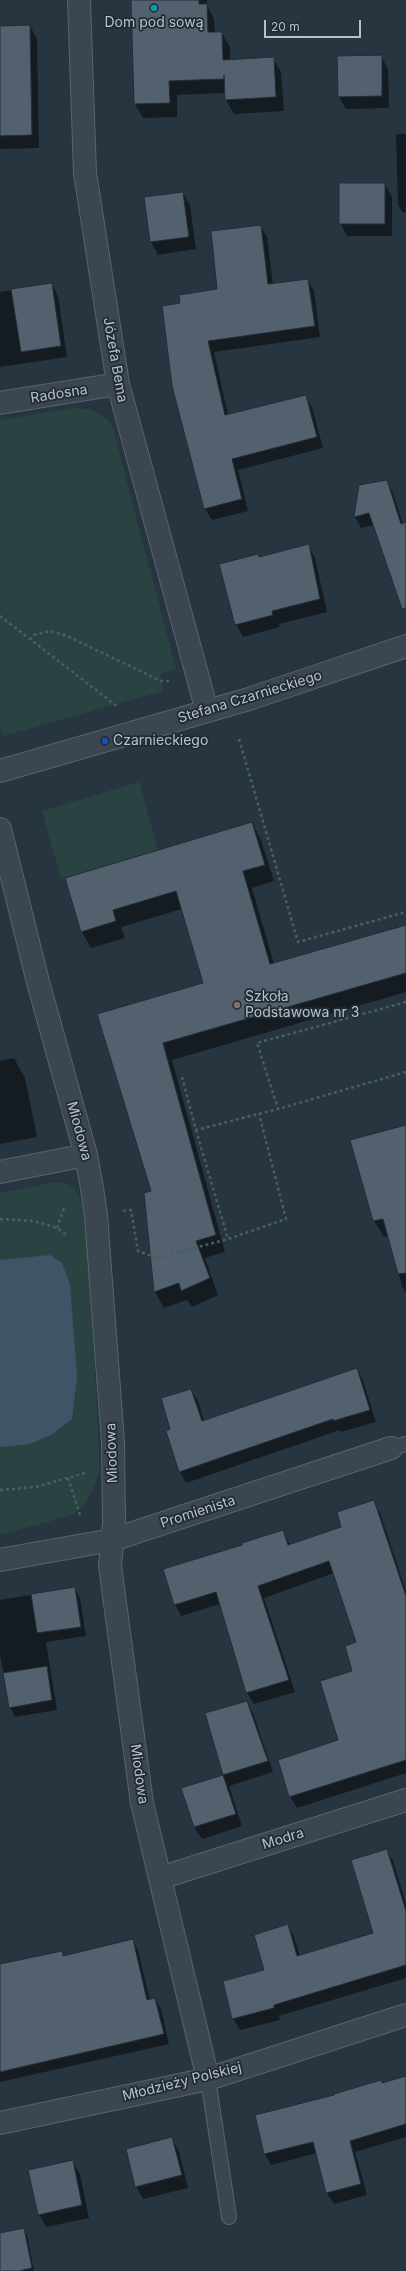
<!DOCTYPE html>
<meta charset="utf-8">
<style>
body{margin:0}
#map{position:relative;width:406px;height:2271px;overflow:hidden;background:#273540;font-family:Inter,sans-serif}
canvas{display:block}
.scale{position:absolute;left:264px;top:20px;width:97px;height:18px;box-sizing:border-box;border:2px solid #b8c1ca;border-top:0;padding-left:5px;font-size:12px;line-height:14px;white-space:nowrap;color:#b8c1ca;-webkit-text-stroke:3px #202b35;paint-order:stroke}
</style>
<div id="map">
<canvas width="406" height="2271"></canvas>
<div class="scale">20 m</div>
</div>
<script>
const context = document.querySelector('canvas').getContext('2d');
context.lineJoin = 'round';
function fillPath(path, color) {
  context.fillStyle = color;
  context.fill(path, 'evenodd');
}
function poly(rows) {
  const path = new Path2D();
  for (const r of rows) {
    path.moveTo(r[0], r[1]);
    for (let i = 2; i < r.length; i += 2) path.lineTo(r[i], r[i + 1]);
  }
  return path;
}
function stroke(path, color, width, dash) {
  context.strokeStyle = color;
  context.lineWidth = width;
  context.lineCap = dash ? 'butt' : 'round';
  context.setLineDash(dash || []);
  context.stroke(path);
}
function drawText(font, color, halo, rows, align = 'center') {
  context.font = font + ' Inter,sans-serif';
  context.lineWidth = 3.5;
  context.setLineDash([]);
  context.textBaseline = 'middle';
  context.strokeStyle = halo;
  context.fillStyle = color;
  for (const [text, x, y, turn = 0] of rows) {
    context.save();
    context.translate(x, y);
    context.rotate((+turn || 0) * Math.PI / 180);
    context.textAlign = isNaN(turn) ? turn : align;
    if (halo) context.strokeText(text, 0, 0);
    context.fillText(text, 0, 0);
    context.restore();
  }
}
const green = poly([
 [72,408,89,409,103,416,112,425,176,669,160,674,163,691,3,736,0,726,0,420],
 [139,782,158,850,61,879,42,811],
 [54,1182,65,1183,73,1187,78,1195,82,1203,88,1239,100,1469,94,1487,85,1505,72,1515,0,1535,0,1193]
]);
const water = poly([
 [50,1255,62,1263,70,1284,77,1377,72,1419,51,1435,30,1444,0,1447,0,1260]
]);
const shadow = poly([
 [132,0,207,0,207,5,214,19,215,33,222,33,230,47,230,61,273,58,281,72,284,111,234,114,226,100,226,93,177,95,177,117,143,118,135,104],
 [30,26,37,39,39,148,0,149,0,27],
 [381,56,388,69,389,108,346,109,339,97],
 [396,134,406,134,406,213,402,212,398,205],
 [385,184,392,197,392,236,347,236,340,223],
 [183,193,190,205,196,249,158,255,151,242,145,198],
 [260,226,267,237,273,285,307,280,314,291,320,337,214,352,228,415,305,396,312,407,323,448,238,470,248,511,212,520,205,508,181,304,218,290],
 [52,284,58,296,67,357,0,367,0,292],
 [386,481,393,493,403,524,406,523,406,590,374,525,361,528,355,517],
 [308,545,315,558,327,612,279,624,280,627,243,637,236,624,259,558],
 [252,823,261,840,274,881,252,888,274,964,406,926,406,992,172,1060,225,1252,205,1258,218,1295,192,1307,187,1300,164,1308,155,1292,145,1194,152,1192,98,1014,204,984,182,909,121,927,125,938,91,948,82,932,66,878],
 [14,1058,25,1078,37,1137,0,1144,0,1061],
 [406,1126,406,1293,402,1286,389,1236,384,1237,374,1221],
 [357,1369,363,1381,376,1422,341,1432,340,1430,186,1483,180,1472,167,1431,171,1430,191,1390,198,1401,204,1421],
 [373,1502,380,1513,406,1591,406,1773,297,1808,290,1796,339,1741,354,1671,357,1643,334,1573,264,1598,295,1692,254,1704,247,1693,220,1604,181,1616,175,1604,244,1546,283,1531,290,1545,343,1528],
 [74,1588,80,1598,86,1636,46,1642,57,1710,15,1717,10,1707,0,1655,0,1600],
 [247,1702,253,1713,273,1772,229,1786,242,1826,202,1839,194,1827,182,1789,224,1775,206,1714],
 [386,1850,393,1861,406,1904,406,1978,279,2016,280,2020,240,2030,233,2018,265,1971,288,1926,294,1937,300,1956,375,1934],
 [133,1941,138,1950,150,2001,155,1999,161,2009,169,2044,0,2082,0,1965,61,1952,64,1957],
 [406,2077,406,2137,355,2152,367,2195,334,2204,327,2193,317,2153,271,2165,265,2154,256,2116],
 [171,2138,179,2151,188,2188,143,2199,136,2186],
 [72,2161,80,2174,89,2218,46,2227,39,2214],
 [23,2229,27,2235,34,2271,0,2271,0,2234]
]);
const building = poly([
 [131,0,199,0,199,4,207,4,208,32,222,32,223,60,274,57,276,97,225,100,224,75,224,79,169,81,170,103,134,104,131,0],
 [30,25,32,135,0,136,0,26,30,25],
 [382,55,382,96,338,97,337,56,382,55],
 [339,183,385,183,385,224,339,224,339,183],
 [183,192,189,237,150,242,144,197,183,192],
 [261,225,268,284,308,279,315,326,208,341,225,415,306,395,317,437,232,459,242,499,204,509,172,386,162,306,180,303,179,295,217,289,211,231,261,225],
 [52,283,61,346,21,352,11,289,52,283],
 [387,480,401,524,406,522,406,608,402,609,369,513,354,517,359,485,387,480],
 [309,544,320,599,272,611,273,615,235,625,219,564,258,554,259,557,309,544],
 [252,822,265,865,243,871,270,964,406,925,406,973,163,1043,216,1235,196,1241,210,1278,181,1291,179,1283,154,1292,144,1193,151,1191,97,1014,203,983,176,891,113,910,116,921,81,932,65,878,252,822],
 [406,1125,406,1273,398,1274,383,1219,373,1221,350,1140,406,1125],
 [357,1368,370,1410,333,1421,333,1419,179,1472,166,1431,170,1429,161,1398,191,1389,202,1421,357,1368],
 [374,1500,406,1596,406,1760,289,1797,278,1760,338,1740,320,1681,352,1671,345,1646,356,1642,329,1561,258,1586,289,1680,246,1693,216,1592,174,1605,163,1569,242,1545,242,1543,283,1530,288,1545,341,1527,337,1512,374,1500],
 [75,1587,81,1627,37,1633,31,1594,75,1587],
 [47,1666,52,1700,9,1708,3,1673,47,1666],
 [247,1701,268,1761,223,1775,205,1713,247,1701],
 [223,1775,236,1814,194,1827,181,1788,223,1775],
 [387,1849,406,1911,406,1965,274,2005,274,2008,232,2019,223,1981,264,1970,254,1935,288,1924,297,1956,373,1933,351,1860,387,1849],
 [133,1939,147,2000,155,1998,164,2034,0,2072,0,1964,62,1951,63,1956,133,1939],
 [406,2076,406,2124,350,2141,361,2184,326,2193,313,2142,264,2154,255,2115,334,2095,334,2094,381,2080,382,2083,406,2076],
 [172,2137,182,2175,135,2187,126,2149,172,2137],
 [73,2160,82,2205,38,2215,28,2170,73,2160],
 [24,2228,32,2268,19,2271,0,2271,0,2233,24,2228]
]);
const path = poly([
 [0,616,118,707],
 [30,640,34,635,50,631,67,636,161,681,169,681],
 [239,739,298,942,406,912],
 [406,1002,257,1043,278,1109,406,1072],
 [182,1077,196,1130,278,1109],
 [196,1130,228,1239],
 [123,1211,131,1210,138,1251,157,1258,228,1239,286,1219,259,1114],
 [0,1219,34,1221,57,1228,68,1236],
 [57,1228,65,1205],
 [68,1478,81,1518],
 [0,1490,35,1487,86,1473]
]);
const service = poly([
 [391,1448,406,1444],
 [208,2079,229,2217]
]);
const minor = poly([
 [79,0,85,173,118,384,207,711],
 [0,403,118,384],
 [0,771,249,699,406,646],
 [0,829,38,982,86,1155,92,1188,96,1215,113,1442,114,1522,110,1566,142,1803,208,2079],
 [0,1172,86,1155],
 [0,1560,112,1540,391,1448],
 [160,1878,406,1800],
 [0,2123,208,2079,406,2015]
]);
const markers = [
 [154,8,4,"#0f9aa8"],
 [105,741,4,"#1a4fb4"],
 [237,1005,4,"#8d6e63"]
];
const poiNames = [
 ["Dom pod sową",154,23,"center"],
 ["Czarnieckiego",113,741],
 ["Szkoła",245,997],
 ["Podstawowa nr 3",245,1013]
];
const streetNames = [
 ["Józefa Bema",115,360,80],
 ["Radosna",59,394,-9],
 ["Stefana Czarnieckiego",250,697,-17],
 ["Miodowa",79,1131,75],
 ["Miodowa",112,1453,-92],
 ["Promienista",198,1512,-18],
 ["Miodowa",139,1774,82],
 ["Modra",283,1839,-17],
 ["Młodzieży Polskiej",182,2082,-14]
];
fillPath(green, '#2a4342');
fillPath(water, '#3e5568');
fillPath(shadow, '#0007');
fillPath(building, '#53606d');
stroke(building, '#222d37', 1);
stroke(service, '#59646d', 16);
stroke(minor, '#59646d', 24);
stroke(path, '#495f5f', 2.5, [3, 3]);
stroke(service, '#3b4650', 14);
stroke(minor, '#3b4650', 22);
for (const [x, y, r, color] of markers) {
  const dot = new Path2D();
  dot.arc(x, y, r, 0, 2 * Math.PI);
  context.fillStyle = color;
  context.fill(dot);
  stroke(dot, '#202b35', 1.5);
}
drawText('14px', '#b8c1ca', '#202b35', poiNames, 'left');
drawText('14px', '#b8c1ca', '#202b35', streetNames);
</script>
